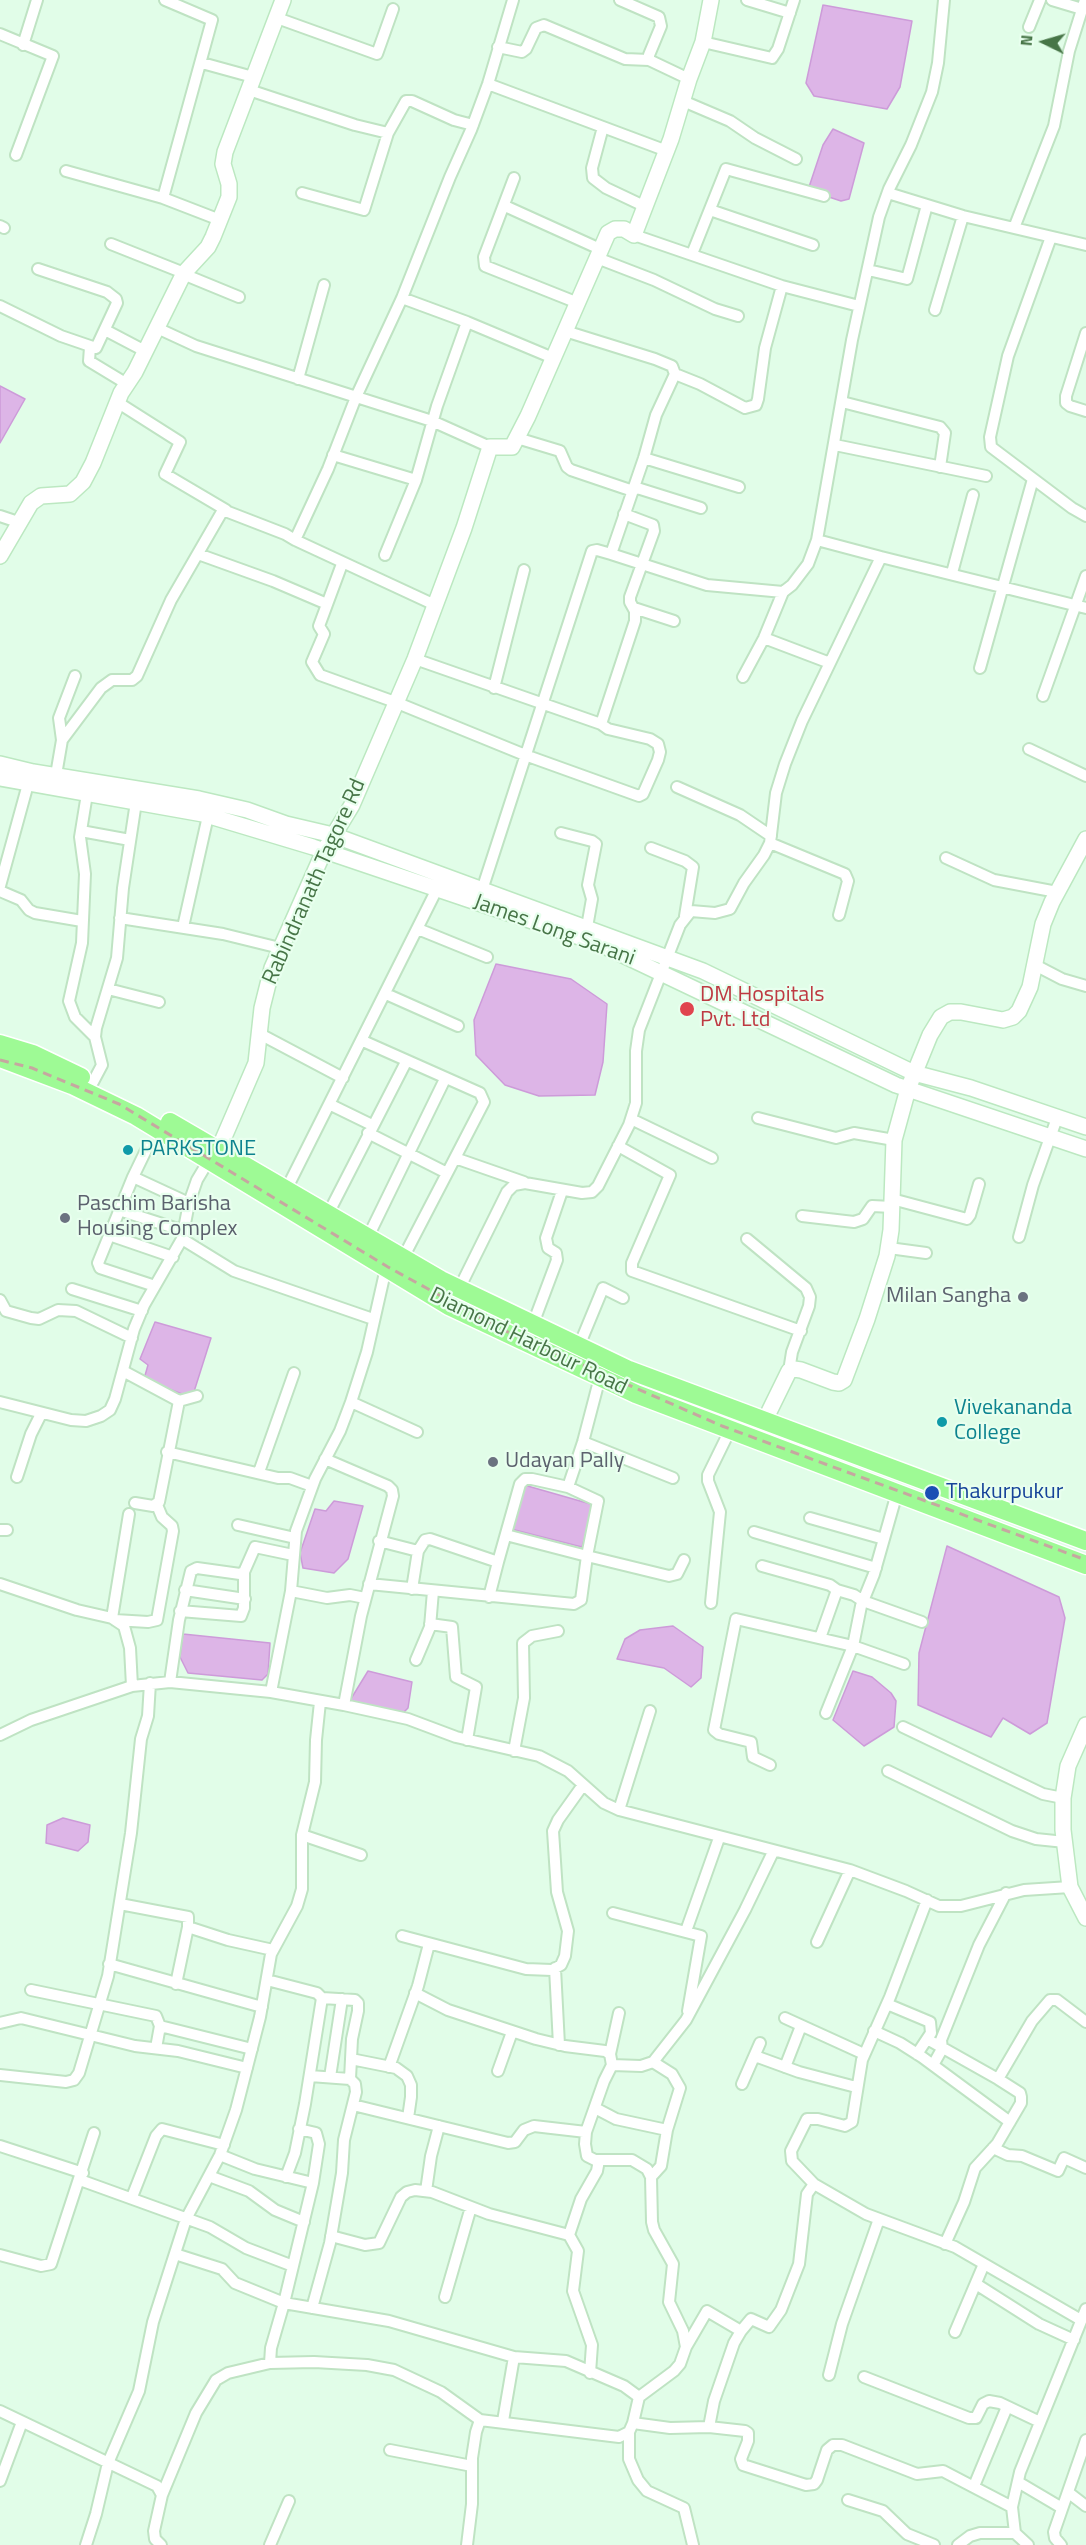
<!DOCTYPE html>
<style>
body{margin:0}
#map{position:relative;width:1086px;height:2545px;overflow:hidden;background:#e1fde8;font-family:"Titillium Web",sans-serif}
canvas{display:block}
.north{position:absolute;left:1014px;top:12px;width:60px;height:60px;-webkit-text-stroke:4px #e8ffee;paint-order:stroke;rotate:275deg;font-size:16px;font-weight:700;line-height:24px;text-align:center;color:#477547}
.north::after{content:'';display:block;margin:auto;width:21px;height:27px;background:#477547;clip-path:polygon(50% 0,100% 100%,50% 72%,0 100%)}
</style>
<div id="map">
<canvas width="1086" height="2545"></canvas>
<div class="north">N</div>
</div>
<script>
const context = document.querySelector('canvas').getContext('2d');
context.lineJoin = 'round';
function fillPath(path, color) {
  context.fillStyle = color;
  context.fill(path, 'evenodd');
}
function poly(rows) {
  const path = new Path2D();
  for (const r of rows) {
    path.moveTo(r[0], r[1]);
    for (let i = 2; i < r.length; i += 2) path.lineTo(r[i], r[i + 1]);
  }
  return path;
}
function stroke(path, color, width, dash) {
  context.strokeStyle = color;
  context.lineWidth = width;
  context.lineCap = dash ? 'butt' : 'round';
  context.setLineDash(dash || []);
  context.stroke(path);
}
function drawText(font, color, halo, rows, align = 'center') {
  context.font = font + ' "Titillium Web",sans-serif';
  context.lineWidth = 4.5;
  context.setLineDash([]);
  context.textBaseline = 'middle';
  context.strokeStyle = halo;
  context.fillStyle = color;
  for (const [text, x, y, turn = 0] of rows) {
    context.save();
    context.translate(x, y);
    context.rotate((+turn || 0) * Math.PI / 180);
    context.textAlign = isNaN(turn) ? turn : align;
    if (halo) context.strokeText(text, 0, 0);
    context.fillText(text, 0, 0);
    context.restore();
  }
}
const water = poly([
 [823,5,912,21,900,87,887,109,814,96,806,83,823,5],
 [833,129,864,143,849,199,841,201,808,190,823,145,833,129],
 [0,386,25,399,0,443,0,386],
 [496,964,571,979,607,1004,603,1062,595,1095,539,1096,505,1085,476,1055,474,1020,496,964],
 [155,1322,211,1338,192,1398,144,1379,148,1365,140,1359,155,1322],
 [524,1485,594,1505,582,1547,511,1529,524,1485],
 [334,1501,363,1506,348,1559,334,1573,303,1568,300,1553,315,1509,326,1511,334,1501],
 [947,1546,1059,1597,1065,1618,1047,1723,1030,1734,1003,1718,991,1737,918,1705,919,1653,947,1546],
 [673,1626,703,1647,701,1678,691,1687,664,1668,617,1659,625,1639,640,1630,673,1626],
 [183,1634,270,1643,268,1674,262,1680,188,1673,180,1657,183,1634],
 [368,1671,412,1682,408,1708,403,1713,349,1702,368,1671],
 [853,1671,872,1677,891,1693,896,1701,894,1727,864,1746,833,1720,853,1671],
 [63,1818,90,1825,88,1842,78,1851,46,1843,47,1825,63,1818]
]);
const street = poly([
 [620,0,659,17,661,26,649,55,649,60,689,79],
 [747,0,790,13],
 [1052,0,1082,9],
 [1085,0,1069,51,1054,126,1014,228,1086,245],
 [277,18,377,54,393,9],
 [1029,27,1040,0],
 [0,34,53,56,16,155],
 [703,42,772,58,778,49,794,0],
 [23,45,37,0],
 [498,47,522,52,526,49,536,28,544,25,625,59,649,60],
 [202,63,253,77],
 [488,84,667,151],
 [249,90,355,125,388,133],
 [683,101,730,121,755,138,796,159],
 [603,127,592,168,593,178,606,188,644,206],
 [66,171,163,198,220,220],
 [514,178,484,257,485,266,578,303],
 [302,193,364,210,388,133,406,101,412,101,454,120,473,125],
 [888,193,963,216,1014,228],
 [163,198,212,20,165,0],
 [505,206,600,249],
 [710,210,813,245],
 [0,226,4,228],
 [634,235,782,286,859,306],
 [1051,237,1008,356,990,437,991,447,1072,508,1086,516],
 [111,244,184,273],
 [692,254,726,169,824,196],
 [597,258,654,280,715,309,738,316],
 [868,270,907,279,927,205],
 [183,274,239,297],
 [402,298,467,322,553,358],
 [0,306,61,336,96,348,117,303,116,299,107,292,38,269],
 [935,310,963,216],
 [157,328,196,346,432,421,490,447],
 [105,330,145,351],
 [1086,333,1066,396,1066,403,1070,406,1086,411],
 [90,347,89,361,127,384],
 [675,374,700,384,745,408,756,405,758,399,765,348,782,286],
 [298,379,324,285],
 [117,402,180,442,165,474,226,510],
 [842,402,940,427,945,433,940,467],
 [517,438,560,451,567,467,571,470,633,491],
 [835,445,986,476],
 [333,455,416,480],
 [644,458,739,487],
 [634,487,701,508],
 [0,516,18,522],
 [295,540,435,605],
 [198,554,273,581,327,604],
 [611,554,707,585,783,592,792,585,808,564,817,540],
 [385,555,416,480,437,406,467,322],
 [881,557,1086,608],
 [342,564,319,626,324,634,312,662,320,675,395,702,525,755,639,796,643,794,658,760,660,752,658,744,650,739,608,729,601,724,635,621,635,611,630,602,630,597,654,531,653,525,624,514],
 [952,573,973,495],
 [634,608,674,621],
 [764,638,830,663],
 [415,659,601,724],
 [980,668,1033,479],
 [743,677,764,638,783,592],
 [494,688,524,570],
 [1043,696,1086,576],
 [62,740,59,718,75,676],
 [1029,749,1086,776],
 [56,775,62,740,101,688,112,680,132,680,137,676,171,600,223,510,285,534,295,540,328,469,356,397,402,298,450,177,471,130,488,84,513,0],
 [677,787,740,815,771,836],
 [87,794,80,837,85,874,82,943,69,1001,75,1017,95,1037],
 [81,831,130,840],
 [561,833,592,841,596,844,588,885,592,899,587,927],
 [770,843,845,874,848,881,839,915],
 [651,848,685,861,693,867,685,916],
 [946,858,994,880,1057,892],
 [0,886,28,784],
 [482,890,592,551,597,550,611,554,644,458,656,415,675,374,672,366,655,359,565,331],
 [0,891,21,900,29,910,35,913,82,921],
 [120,918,223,934,280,948],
 [183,927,208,816],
 [418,929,487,957],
 [1035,965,1062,979,1086,986],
 [108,989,159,1002],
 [386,994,458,1026],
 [258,1033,343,1078],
 [363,1041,480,1093,484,1102,455,1158,524,1182],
 [93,1082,102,1065,95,1037,96,1028,117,958,123,888,136,802],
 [331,1105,372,1125],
 [758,1118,836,1138,854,1133,894,1140],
 [631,1119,712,1158],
 [368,1133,447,1173],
 [148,1146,133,1177,98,1263,100,1268,155,1286],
 [618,1146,670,1175,632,1263,632,1271,801,1331],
 [133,1177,189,1203],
 [284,1194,437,889],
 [892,1199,967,1219,970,1215,979,1184],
 [119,1210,184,1231],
 [328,1214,406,1062],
 [802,1216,854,1222,863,1219,872,1206,892,1207],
 [109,1235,173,1257],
 [368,1237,445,1079],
 [1019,1237,1033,1185,1057,1118],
 [182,1239,234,1271,373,1319],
 [747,1239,806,1288,810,1297,809,1306,792,1352,789,1371],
 [889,1248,926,1253],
 [403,1258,455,1158],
 [72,1289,142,1311],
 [459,1289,507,1192,514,1185,525,1183,582,1193,592,1192,598,1186,629,1125,636,1103,636,1051,639,1030,680,925,691,911,715,913,730,909,744,883,764,855,770,843,776,793,785,764,802,721,881,557,817,540,852,340,879,217,889,189,911,145,932,92,938,63,944,0],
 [0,1300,6,1311,31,1318,39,1319,58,1310,76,1311,132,1338],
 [533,1324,557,1260,556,1253,548,1248,546,1238,562,1191],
 [579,1346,603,1288,623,1298],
 [123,1371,179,1401,197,1396],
 [0,1402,71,1420,86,1421,101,1416,110,1410,115,1399,134,1329,144,1305,182,1239,189,1203,197,1180,209,1160],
 [351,1402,417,1432],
 [583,1442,673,1478],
 [167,1452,278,1478,290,1478,312,1486],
 [259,1472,294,1373],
 [17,1477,31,1434,41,1414],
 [135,1503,153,1506,159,1502,179,1401],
 [810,1518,884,1539],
 [238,1525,295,1538],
 [0,1530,7,1530],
 [754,1532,876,1568],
 [506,1535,587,1556,598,1501,568,1487],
 [379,1541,418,1551,425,1540,430,1539,498,1562,520,1484,525,1479,532,1479,568,1487,583,1442,600,1377],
 [762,1566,830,1585,837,1590,854,1595,863,1601,922,1622],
 [0,1584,77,1610,112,1618,124,1626,130,1648,132,1686,31,1720,0,1735],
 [369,1584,574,1604,581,1600,587,1556,669,1576,677,1574,684,1560],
 [412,1589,418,1551],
 [185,1590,245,1599],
 [291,1591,327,1598,350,1595,365,1598],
 [489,1597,498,1562],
 [711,1603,720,1512,708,1481,708,1475,730,1430],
 [180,1611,241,1616,244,1608,244,1572],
 [112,1618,129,1514],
 [115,1620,148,1622,157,1620,173,1531,172,1526,162,1517,157,1505],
 [430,1624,452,1627,456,1677,476,1687,467,1740],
 [820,1638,837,1590],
 [416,1660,430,1627,433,1591],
 [170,1682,179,1620,191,1571,197,1568,240,1574,244,1572,255,1547,293,1555],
 [132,1686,170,1682,271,1692,291,1591,296,1531,315,1479,340,1431,351,1402,367,1352,386,1268],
 [271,1692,344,1705,361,1616,393,1496,392,1490,388,1486,325,1459],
 [344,1705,408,1719,456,1737,539,1756,568,1771,604,1803,619,1810,850,1870,906,1891,939,1906,961,1906,1024,1890,1070,1887],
 [826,1713,853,1646,861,1606,874,1574,897,1493],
 [903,1727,1043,1794,1063,1798],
 [514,1751,524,1698,523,1643,532,1636,558,1631],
 [770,1765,753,1757,751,1742,719,1734,714,1730,736,1619,853,1646,904,1664],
 [888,1771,1012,1831,1036,1839,1065,1842],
 [619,1810,650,1711],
 [302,1835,361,1855],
 [927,1900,890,1997,862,2060,852,2122,845,2126,818,2119,807,2119,791,2151,792,2161,814,2184,866,2214,955,2247,1081,2320],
 [120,1904,188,1917,188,1927,176,1984],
 [613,1913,701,1936,688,2011],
 [188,1927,228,1940,273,1950],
 [686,1931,719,1838],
 [402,1936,526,1969,552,1970,561,1965,565,1956,568,1931,557,1892,553,1831,558,1820,583,1785],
 [817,1942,850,1870],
 [109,1964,262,2007],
 [555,1968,559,2045],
 [267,1980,317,1993,322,1998,305,2104,295,2153,286,2177],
 [31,1990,156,2016,160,2026,156,2048],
 [415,1993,448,2010,536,2039,565,2046,605,2051,610,2054,612,2065],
 [322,1998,355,2000,358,2003,358,2011,352,2039,350,2079],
 [887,2004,930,2022,931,2033,917,2054],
 [785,2018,864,2054],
 [0,2023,21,2018,135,2046,178,2051,247,2068],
 [160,2026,252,2049],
 [874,2031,900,2043,922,2057,1010,2122],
 [927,2039,998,2079,1020,2093,1021,2097,1021,2103,997,2144,975,2168,964,2202,945,2244],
 [610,2054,619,2013],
 [755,2056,799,2072,856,2087],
 [351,2059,396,2068,407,2076,411,2085,411,2097,408,2118],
 [933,2065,942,2049,941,2040,979,1945,1006,1893],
 [389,2067,418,1986,429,1944],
 [785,2067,801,2026],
 [498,2071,512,2032],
 [0,2075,66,2082,74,2080,79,2073,108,1976,131,1833,141,1739,148,1716,150,1683],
 [310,2076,350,2079,355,2084,356,2092,344,2140,342,2173,330,2243,312,2308],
 [330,2077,342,1999],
 [998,2079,1032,2021,1050,2000,1057,2000,1086,2022],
 [742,2084,760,2043],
 [353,2105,508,2143,515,2142,524,2130,534,2126,586,2132],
 [595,2108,616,2119,667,2130],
 [299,2129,316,2133,319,2144,313,2183,284,2303,389,2321,514,2357,566,2361,624,2386,639,2397],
 [0,2146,83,2173],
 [993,2148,1008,2155,1022,2156,1058,2171,1064,2158,1086,2168],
 [220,2155,255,2169,313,2183],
 [209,2176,249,2191,275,2210,304,2222],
 [651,2177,661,2166,667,2130,680,2088,672,2074,653,2062],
 [80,2180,210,2227,246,2248,293,2266],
 [426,2191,431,2156,439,2126],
 [132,2197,156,2136,162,2129,224,2145],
 [331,2236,365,2245,379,2243,401,2197,407,2192,415,2190,432,2192,489,2214,569,2235],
 [175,2254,222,2269,235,2283,284,2303,271,2348,270,2363],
 [0,2255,41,2266,51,2264,94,2133],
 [976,2284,1039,2324,1074,2340],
 [445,2297,471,2207],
 [741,2331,751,2319,769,2327,781,2310,799,2264,807,2194,814,2184],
 [955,2332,984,2264],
 [686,2347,707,2311,741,2331,734,2343,714,2401,709,2427],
 [590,2373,592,2345,573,2291,578,2251,569,2235,581,2199,597,2171,599,2160],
 [829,2375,842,2324,879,2219],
 [864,2377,969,2418,976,2418,983,2404,989,2401,1000,2403,1040,2422],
 [0,2411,157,2486,162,2495,154,2531,155,2539,161,2545],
 [503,2421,514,2357],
 [633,2423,639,2397,674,2371,680,2364,686,2347,683,2331,669,2302,673,2264,654,2230,652,2222,651,2177,647,2169,632,2160,595,2160,587,2156,585,2144,586,2132,604,2081,612,2065,641,2066,653,2062,686,2020,745,1910,773,1852],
 [629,2432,629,2459,638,2480,647,2491,684,2508,693,2545],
 [390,2450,472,2466],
 [0,2481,22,2422],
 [1018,2482,1062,2508],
 [974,2486,1007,2407],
 [1069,2493,1086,2506],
 [162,2495,196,2413,216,2380,228,2373,270,2363,314,2362,367,2365,394,2370,441,2392,480,2420,619,2437,629,2432,633,2423,670,2428,709,2427,745,2431,748,2433,748,2441,741,2459,743,2465,806,2485,814,2484,817,2480,827,2450,833,2445,842,2445,917,2474,943,2471,1012,2507],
 [848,2500,883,2511,907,2534,934,2545],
 [1015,2533,1028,2545],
 [86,2545,96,2514,108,2463,139,2391,153,2322,186,2219,220,2155,236,2110,260,2017,271,1954,297,1906,302,1889,302,1835,315,1782,316,1740,320,1702],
 [270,2545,289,2501],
 [467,2545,472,2504,472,2458,476,2432,480,2420],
 [958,2545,970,2536,980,2533,1015,2533,1012,2507,1020,2472,1086,2309],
 [1061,2545,1055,2538,1054,2532,1086,2440]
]);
const secondary = poly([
 [0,556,31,503,41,496,70,494,83,482,93,463,121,393,135,372,184,273,208,247,213,237,229,197,229,184,223,164,225,152,283,0],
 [0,764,33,772,199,799,247,810,286,824,333,835,703,971,914,1073,971,1088,1086,1127],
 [0,778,203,814,313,847,600,944,896,1085,1086,1149],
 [218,1151,256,1063,262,1008,272,968,324,851,352,805,415,659,464,528,490,447,512,447,528,416,608,233,615,229,624,229,634,235,671,139,689,79,703,42,711,0],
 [765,1420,789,1371,794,1369,801,1370,833,1382,839,1383,844,1380,867,1319,887,1256,891,1230,894,1140,908,1089,930,1035,941,1017,950,1012,961,1012,1003,1020,1013,1017,1019,1011,1030,987,1043,924,1052,902,1086,839],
 [1086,1725,1068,1766,1063,1798,1063,1830,1070,1887,1086,1918]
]);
const highway = poly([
 [0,1044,33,1054,81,1077],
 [0,1058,72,1085,136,1116,449,1306,636,1394,1086,1565],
 [170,1122,441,1280,629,1370,1086,1541]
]);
const rail = poly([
 [0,1060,32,1068,119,1104,388,1267,501,1329,722,1426,1086,1560]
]);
const markers = [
 [687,1009,8,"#e0444e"],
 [128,1150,6,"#0f9aa8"],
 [65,1218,6,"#6b7280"],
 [1023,1297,6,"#6b7280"],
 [942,1422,6,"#0f9aa8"],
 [493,1462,6,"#6b7280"],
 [932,1493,8,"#1a4fb4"]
];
const streetNames = [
 ["Rabindranath Tagore Rd",315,882,-66],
 ["James Long Sarani",554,931,20],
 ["Diamond Harbour Road",528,1342,26]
];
const healthNames = [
 ["DM Hospitals",700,996],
 ["Pvt. Ltd",700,1021]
];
const cultureNames = [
 ["PARKSTONE",140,1150],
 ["Vivekananda",954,1409],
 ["College",954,1434]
];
const worshipNames = [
 ["Paschim Barisha",77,1205],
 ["Housing Complex",77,1230],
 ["Milan Sangha",1011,1297,"right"],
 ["Udayan Pally",505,1462]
];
const transitNames = [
 ["Thakurpukur",946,1493]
];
fillPath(water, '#ddb5e7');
stroke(water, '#cd9bd9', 1.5);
stroke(street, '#bfe3c3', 14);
stroke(secondary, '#bce8c1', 18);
stroke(highway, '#fff', 21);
stroke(street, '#fff', 10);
stroke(secondary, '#fff', 15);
stroke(highway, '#9efa95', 18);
stroke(rail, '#c6a7a0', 3, [9, 6]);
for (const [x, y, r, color] of markers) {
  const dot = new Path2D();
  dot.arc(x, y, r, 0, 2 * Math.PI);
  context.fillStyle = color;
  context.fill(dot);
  stroke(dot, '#e8ffee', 2);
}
drawText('22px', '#477547', '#e8ffee', streetNames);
drawText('22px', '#be3a42', '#e8ffee', healthNames, 'left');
drawText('22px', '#0d838f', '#e8ffee', cultureNames, 'left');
drawText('22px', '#5b616d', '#e8ffee', worshipNames, 'left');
drawText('22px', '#164399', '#e8ffee', transitNames, 'left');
</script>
